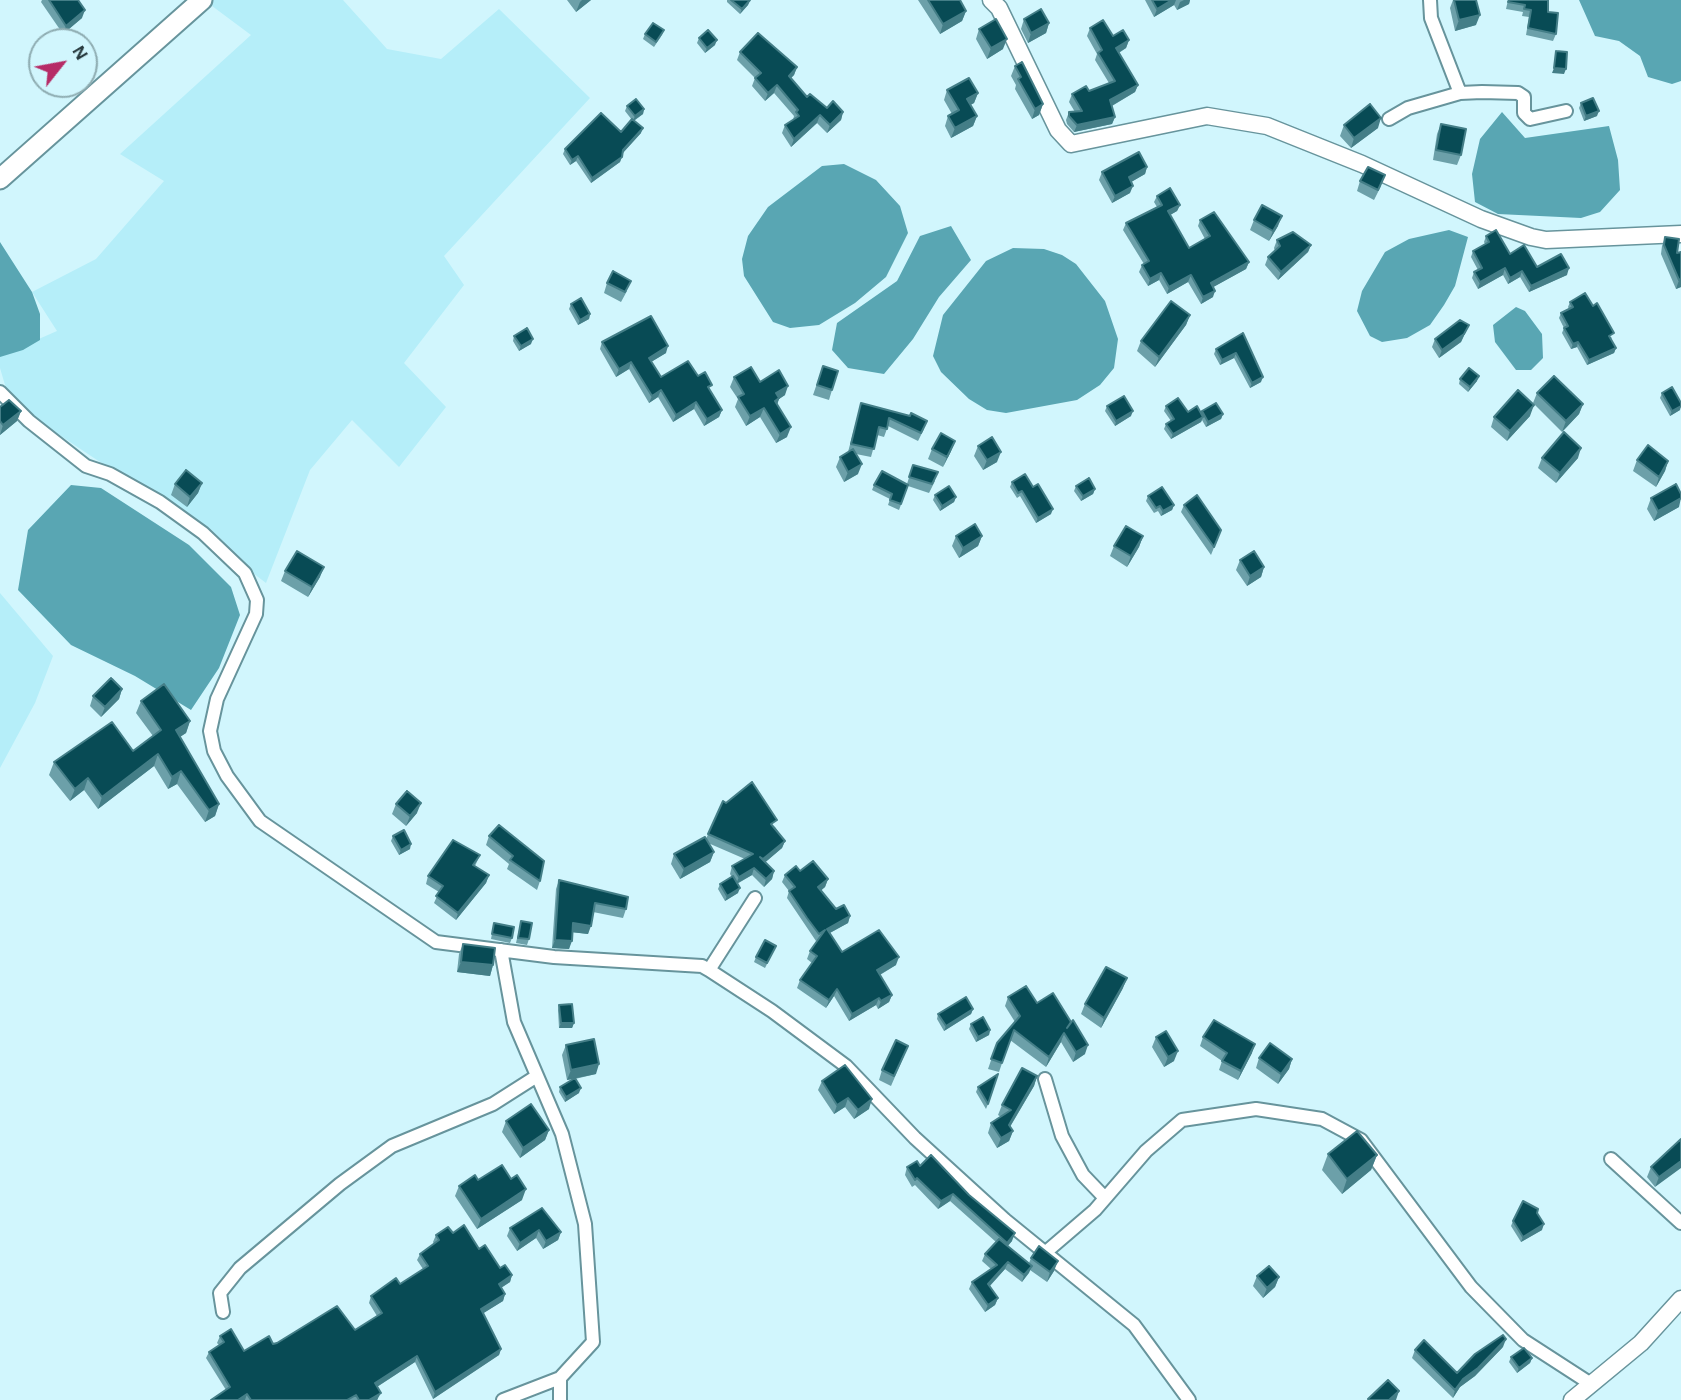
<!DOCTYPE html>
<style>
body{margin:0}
#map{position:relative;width:1681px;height:1400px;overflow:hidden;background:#d1f6fd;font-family:"Alegreya Sans",sans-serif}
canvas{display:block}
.north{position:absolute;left:28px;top:28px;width:70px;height:70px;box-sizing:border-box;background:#d1f6fd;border:2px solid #8eacb1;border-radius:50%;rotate:59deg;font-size:19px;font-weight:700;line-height:28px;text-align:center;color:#293c40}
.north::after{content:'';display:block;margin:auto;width:24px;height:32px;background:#b62b66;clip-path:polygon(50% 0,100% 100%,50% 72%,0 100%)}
</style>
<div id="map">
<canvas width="1681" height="1400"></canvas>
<div class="north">N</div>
</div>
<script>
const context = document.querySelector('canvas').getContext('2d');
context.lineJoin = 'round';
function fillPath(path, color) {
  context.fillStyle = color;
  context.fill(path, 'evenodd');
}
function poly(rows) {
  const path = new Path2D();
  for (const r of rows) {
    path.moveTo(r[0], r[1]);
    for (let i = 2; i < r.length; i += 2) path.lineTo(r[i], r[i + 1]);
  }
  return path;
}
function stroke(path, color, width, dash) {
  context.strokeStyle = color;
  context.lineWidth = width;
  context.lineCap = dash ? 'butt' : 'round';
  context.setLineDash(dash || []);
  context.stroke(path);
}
const built = poly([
 [204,0,343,0,387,49,441,59,499,9,590,98,444,256,464,285,404,363,446,407,399,467,352,420,310,470,266,583,160,502,10,402,0,368,0,356,57,331,32,292,96,259,164,181,120,154,251,35],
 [0,593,53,656,35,703,0,768]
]);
const water = poly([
 [1579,0,1681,0,1681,81,1672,84,1648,77,1640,56,1619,41,1595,36],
 [1502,112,1525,138,1609,126,1618,160,1620,190,1600,212,1581,218,1498,214,1475,202,1472,174,1480,139],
 [844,164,876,180,900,206,908,233,886,277,855,303,819,325,790,328,773,322,744,276,742,259,748,236,768,207,822,166],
 [951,226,971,260,939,297,913,339,884,374,848,368,832,350,837,323,897,281,920,236],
 [1449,230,1468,237,1455,286,1444,305,1430,325,1407,338,1382,342,1370,336,1357,311,1362,291,1385,252,1409,239],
 [0,242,32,292,40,314,40,340,23,350,0,357],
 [1013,248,1044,249,1062,255,1076,264,1105,301,1118,339,1114,368,1100,385,1077,400,1006,413,987,410,969,399,941,372,933,356,943,315,986,261],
 [1516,307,1525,311,1542,334,1543,358,1531,370,1516,370,1495,342,1493,325],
 [71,485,101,488,189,545,231,587,240,615,219,668,191,710,135,676,71,645,18,590,28,530]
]);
const minor = poly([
 [1430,0,1431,18,1460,93],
 [1389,119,1408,108,1460,93,1482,92,1518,93,1524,97,1524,113,1530,119,1566,111],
 [0,392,29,421,86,466,110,474,160,502,203,533,245,573,257,600,256,614,217,699,210,731,214,751,227,776,260,821,436,942,554,957,702,966,709,970,772,1011,846,1066,915,1138,1005,1220,1134,1325,1189,1400],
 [501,950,514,1022,562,1134,585,1224,593,1342,560,1378,560,1400],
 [709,970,755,898],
 [1045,1079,1062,1136,1083,1175,1105,1198],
 [1611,1159,1681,1223],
 [1046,1252,1095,1210,1146,1151,1182,1120,1256,1109,1322,1119,1361,1140,1471,1287,1523,1340,1591,1384],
 [223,1312,220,1293,240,1268,340,1184,392,1146,493,1104,537,1076],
 [503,1400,560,1378]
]);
const tertiary = poly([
 [991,0,999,8,1058,130,1071,144,1207,116,1267,126,1362,164,1481,219,1531,237,1546,240,1681,234],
 [1572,1400,1641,1343,1681,1299]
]);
const primary = poly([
 [0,179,202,0]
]);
const wall = poly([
 [42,0,78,0,82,18,63,34,41,2],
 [567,0,591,0,576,12],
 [727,0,750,0,748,5,740,14,727,2],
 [918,0,960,0,966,11,962,21,940,34],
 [1145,0,1190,0,1189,4,1177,10,1174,5,1154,17],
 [1453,0,1476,0,1476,25,1455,31,1450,8],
 [1508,0,1548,0,1548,12,1556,34,1553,41,1526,35,1529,17,1522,16,1523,12,1506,9],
 [1024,19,1049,23,1046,33,1028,43,1021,29],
 [1090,28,1113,36,1129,40,1126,48,1119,53,1138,85,1135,92,1112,106,1115,117,1112,124,1074,132,1067,124,1066,120,1069,112,1075,112,1069,102,1072,94,1089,91,1109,83,1095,60,1097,54,1087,36],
 [979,29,1003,49,987,59,976,39],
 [664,30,662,35,654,47,643,39,645,34],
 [699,38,715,45,705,53,697,43],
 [740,52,797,67,794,75,791,78,807,97,827,108,843,112,841,120,827,133,817,123,791,147,782,133,785,125,793,120,794,116,774,93,765,101,752,86,755,78,737,60],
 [1015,66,1043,104,1039,115,1032,119,1015,89,1016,85,1011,76],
 [947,90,978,93,974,103,970,105,977,116,973,126,951,138,945,126,948,116,952,114,944,100],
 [1581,103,1597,116,1584,121,1579,108],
 [627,106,644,109,643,114,634,121,641,133,622,154,620,162,591,183,576,161,570,165,563,154,565,149,621,132,632,120,625,111],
 [1441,124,1461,155,1457,165,1433,160,1437,134],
 [1344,125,1378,128,1351,148,1340,136],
 [1147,167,1145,174,1131,182,1130,193,1112,203,1099,180,1102,172],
 [1360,181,1381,186,1374,200,1357,191],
 [1157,196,1180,205,1177,211,1170,215,1189,248,1205,239,1198,226,1200,220,1249,262,1246,269,1213,287,1213,297,1201,304,1188,282,1167,294,1159,280,1148,286,1139,272,1142,265,1144,264,1123,230,1126,223,1157,207,1154,202],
 [1254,220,1278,226,1269,241,1250,230],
 [1486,236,1510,254,1537,267,1567,275,1529,292,1520,277,1508,284,1503,275,1478,289,1472,278,1474,272,1478,270,1471,257,1473,251,1485,244,1484,242],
 [1665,237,1677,253,1681,287,1676,289,1661,254,1662,246],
 [1277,240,1311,245,1308,252,1278,280,1265,265,1268,257,1275,251,1274,248],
 [607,283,627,291,621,302,604,293],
 [1570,302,1612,338,1611,339,1616,348,1614,353,1587,365,1577,347,1571,349,1562,333,1564,328,1559,318,1561,313,1569,309,1568,307],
 [571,304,590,314,589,319,578,325,569,309],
 [1190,315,1186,325,1155,367,1137,351,1141,341],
 [1469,325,1461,342,1439,358,1432,347,1435,339],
 [1243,333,1261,382,1250,388,1234,358,1220,365,1214,354,1216,349],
 [514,336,531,344,519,351,513,341],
 [602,342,666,353,651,362,661,377,698,376,710,390,722,410,719,417,704,426,694,409,673,422,658,397,649,403,629,369,616,377,600,349],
 [823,366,832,390,829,400,813,395],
 [734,377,760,382,785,395,779,399,777,404,787,437,776,443,760,417,746,426,735,407,738,399,730,387],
 [1460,379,1477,381,1468,392,1459,384],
 [1537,393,1583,404,1579,414,1562,432,1533,403],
 [1662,393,1680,410,1670,416,1660,398],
 [861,403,924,429,918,441,888,426,884,437,877,435,871,457,856,454,858,474,844,482,836,467,840,457,848,452],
 [1107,406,1131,416,1115,426,1105,411],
 [1166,406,1188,412,1201,413,1202,411,1223,414,1221,419,1206,427,1202,420,1201,422,1171,439,1164,429,1166,424,1171,421,1164,411],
 [0,407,21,411,17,421,0,435],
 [1530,416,1507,441,1491,427,1494,417],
 [978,446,997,462,983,470,974,456],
 [932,449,951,451,943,467,928,459],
 [1542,458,1578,458,1556,483,1538,468],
 [1637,460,1668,461,1665,471,1656,487,1633,471],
 [913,465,935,481,929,493,908,486,899,510,888,505,890,499,872,490,874,485,907,484],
 [1012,482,1051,514,1036,523,1020,496,1017,498,1010,487],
 [202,483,198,493,187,507,171,495,175,484],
 [1076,486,1095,489,1093,494,1081,501,1074,491],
 [935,495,956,497,954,502,940,511,933,500],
 [1148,496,1174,505,1172,510,1161,516,1158,511,1154,513,1146,501],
 [1651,498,1679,507,1654,521,1647,509],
 [1184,505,1221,530,1211,555,1181,512],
 [956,536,982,536,978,546,959,558,952,546],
 [1143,536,1139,547,1127,567,1110,556,1114,546],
 [1240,560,1264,567,1261,577,1247,586,1236,570],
 [285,571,320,577,308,597,281,581],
 [122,689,119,699,101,717,90,706,93,696],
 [141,701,190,721,186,733,180,737,219,804,215,816,205,822,177,784,168,789,154,766,98,809,84,790,70,801,49,775,54,762,133,751,153,736,136,713],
 [723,801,775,827,785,841,782,848,765,862,774,871,772,879,764,887,752,875,737,884,738,893,725,901,718,889,720,884,732,877,730,874,732,866,745,859,708,843,714,852,710,862,680,879,671,864,674,854,706,839],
 [396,804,417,813,406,826,392,814],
 [499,825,540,881,537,890,507,869,509,864,486,845,489,836],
 [393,836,410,849,399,855,391,841],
 [480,855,475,866,489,875,486,883,456,920,434,903,439,892,426,884,428,876],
 [800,871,828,879,825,887,821,890,836,909,850,916,848,923,830,933,842,952,896,965,880,975,892,995,889,1002,878,1009,876,1005,849,1021,834,996,826,1008,797,988,800,980,812,963,807,959,810,951,818,940,816,941,787,898,789,891,782,882,785,875],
 [559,880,626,909,623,918,593,912,588,934,572,932,569,949,552,948,556,889],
 [521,921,529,939,527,945,516,943],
 [494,923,512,938,510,943,491,939],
 [463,944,493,965,490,976,457,972,459,954],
 [776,946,765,968,754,962,756,957],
 [1123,988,1101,1028,1081,1014,1085,1004],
 [1008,997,1037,1003,1085,1054,1073,1062,1061,1042,1046,1067,1010,1040,999,1072,988,1069,997,1043,1015,1022,1005,1006],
 [559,1005,574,1023,572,1028,559,1028,558,1010],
 [973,1009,971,1014,944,1031,937,1019,938,1014],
 [971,1024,990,1030,989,1035,976,1042,969,1029],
 [1156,1037,1174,1061,1164,1067,1152,1047],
 [1203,1037,1252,1053,1238,1080,1219,1070,1222,1061,1200,1046],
 [566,1045,596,1074,575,1079,579,1093,565,1102,559,1092,560,1087,573,1079,567,1080,562,1055],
 [904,1056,891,1086,879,1080,882,1070],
 [1259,1058,1292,1059,1289,1069,1278,1084,1256,1068],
 [1037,1076,1034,1086,1010,1127,1013,1131,1009,1141,997,1148,988,1133,991,1123,1001,1117,998,1115,1002,1105],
 [822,1081,869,1109,854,1119,845,1107,834,1114,818,1090],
 [978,1087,988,1104,986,1109,976,1092],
 [506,1121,549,1130,545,1140,520,1158,502,1132],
 [1681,1139,1655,1187,1647,1177,1651,1167],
 [1328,1154,1377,1155,1371,1170,1342,1194,1322,1170],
 [920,1166,1012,1241,1008,1246,1029,1263,1031,1258,1054,1271,1047,1282,1030,1270,1022,1282,1005,1269,990,1286,998,1298,995,1305,985,1312,969,1289,972,1282,991,1269,982,1261,985,1254,996,1242,950,1201,938,1209,915,1185,912,1187,905,1175,907,1167],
 [478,1180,522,1200,477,1229,455,1196,459,1186],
 [1513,1221,1542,1230,1521,1242,1511,1226],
 [510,1228,561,1232,558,1240,543,1249,536,1238,517,1251,507,1236],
 [453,1233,479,1249,500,1268,512,1275,510,1282,501,1288,505,1294,503,1301,483,1313,501,1349,499,1355,433,1399,415,1362,377,1387,378,1399,377,1400,211,1400,226,1390,206,1358,209,1352,219,1345,217,1343,220,1336,244,1351,273,1344,355,1330,377,1316,369,1303,371,1296,400,1284,423,1269,417,1260,420,1254,434,1244,433,1242,436,1235],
 [1257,1276,1279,1277,1275,1287,1263,1298,1253,1286],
 [1503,1347,1475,1376,1460,1387,1453,1398,1412,1358,1415,1350,1457,1373],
 [1511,1357,1532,1358,1530,1363,1517,1373,1509,1362]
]);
const shadedWall = poly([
 [582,0,591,0,576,12,580,2],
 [750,0,748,5,740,14,742,9],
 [1172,0,1176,0,1174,5,1154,17,1157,9],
 [1184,0,1190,0,1189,4,1177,10,1180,2],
 [85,10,82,18,63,34,66,26],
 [966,11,962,21,940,34,943,24],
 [1480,15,1476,25,1455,31,1459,20],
 [1049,23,1046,33,1028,43,1031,33],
 [1007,39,1003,49,987,59,991,48],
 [717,40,715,45,705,53,707,48],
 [1129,40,1126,48,1113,56,1116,48],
 [797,67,794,75,786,83,789,76],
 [1554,68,1566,69,1564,74,1552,73],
 [777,85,774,93,765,101,768,93],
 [1138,85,1135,92,1108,108,1110,100],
 [978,93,974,103,963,109,967,99],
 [1043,104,1039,115,1032,119,1035,109],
 [644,109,643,114,633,121,635,116],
 [1599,111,1597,116,1584,121,1586,116],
 [843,112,841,120,827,133,830,125],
 [820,115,817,123,791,147,794,139],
 [977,116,973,126,951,138,955,128],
 [1115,117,1112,124,1074,132,1077,125],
 [1381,118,1378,128,1351,148,1354,138],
 [643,128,641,133,621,155,623,150],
 [578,156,576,161,570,165,572,160],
 [622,157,620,162,591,183,592,178],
 [1147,167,1145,174,1126,185,1129,177],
 [1133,186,1130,193,1112,203,1115,196],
 [1180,205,1177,211,1165,218,1168,211],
 [1282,216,1278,226,1269,241,1273,231],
 [1311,245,1308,252,1278,280,1281,272],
 [1249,262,1246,269,1208,290,1211,283],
 [1505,268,1503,275,1478,289,1480,282],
 [1569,268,1567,275,1529,292,1531,286],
 [1522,271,1520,277,1508,284,1510,278],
 [1161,273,1159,280,1148,286,1150,279],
 [1191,275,1188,282,1167,294,1169,287],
 [1681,279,1681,287,1676,289,1679,280],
 [1215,291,1213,297,1201,304,1203,297],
 [590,314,589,319,578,325,580,320],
 [1190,315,1186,325,1155,367,1159,357],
 [1469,325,1461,342,1439,358,1442,350],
 [533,339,531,344,519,351,521,346],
 [1578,342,1577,347,1571,349,1573,344],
 [668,346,666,353,646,365,649,358],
 [1616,348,1614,353,1587,365,1589,360],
 [1236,353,1234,358,1220,365,1222,360],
 [631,362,629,369,616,377,619,369],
 [1479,376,1477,381,1468,392,1470,387],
 [1263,377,1261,382,1250,388,1252,383],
 [788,386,785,395,779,399,776,408,776,393],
 [661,390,658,397,649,403,652,396],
 [696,402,694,409,673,422,676,415],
 [1583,404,1579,414,1562,432,1566,421],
 [1534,405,1530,416,1507,441,1510,431],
 [1681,406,1680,410,1670,416,1672,411],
 [764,408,760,417,746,426,750,416],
 [722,410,719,417,704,426,707,419],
 [21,411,17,421,0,435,3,425],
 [1133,411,1131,416,1115,426,1116,421],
 [1223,414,1221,419,1206,427,1208,422],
 [1203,417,1201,422,1171,439,1173,434],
 [791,427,787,437,776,443,780,434],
 [955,441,951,451,943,467,947,457],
 [1581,448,1578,458,1556,483,1560,473],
 [1001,452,997,462,983,470,987,460],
 [1668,461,1665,471,1656,487,1659,477],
 [862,464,858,474,844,482,848,472],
 [202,483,198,493,187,507,190,497],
 [1095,489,1093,494,1081,501,1083,496],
 [956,497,954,502,940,511,942,506],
 [1681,498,1679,507,1654,521,1658,511],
 [1174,505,1172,510,1161,516,1163,511],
 [1053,509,1051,514,1036,523,1038,518],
 [982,536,978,546,959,558,963,548],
 [1143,536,1139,547,1127,567,1131,556],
 [324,567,320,577,308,597,312,587],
 [1264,567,1261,577,1247,586,1250,576],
 [122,689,119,699,101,717,105,707],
 [190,721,186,733,172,742,176,730],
 [158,754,154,766,98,809,102,797],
 [181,771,177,784,168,789,172,777],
 [88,778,84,790,70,801,75,789],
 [421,803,417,813,406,826,410,816],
 [219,804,215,816,205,822,209,810],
 [785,841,782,848,761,866,763,859],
 [411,844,410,849,399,855,401,850],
 [714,852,710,862,680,879,684,869],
 [754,868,752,875,736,884,739,877],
 [774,871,772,879,764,887,766,879],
 [489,875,486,883,456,920,458,913],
 [828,879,825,887,816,895,818,887],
 [740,888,738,893,725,901,727,896],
 [850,916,848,923,824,936,827,929],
 [573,923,591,926,588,934,570,932],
 [555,940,572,941,569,949,552,948],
 [899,957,896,965,874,978,877,970],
 [461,962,493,965,490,976,457,972],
 [1127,978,1123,988,1101,1028,1104,1018],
 [837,989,834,996,826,1008,829,1000],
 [892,995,889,1002,878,1009,881,1001],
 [879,998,876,1005,849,1021,852,1014],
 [973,1009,971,1014,944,1031,946,1026],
 [561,1023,574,1023,572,1028,559,1028],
 [990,1030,989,1035,976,1042,978,1037],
 [1064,1033,1061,1042,1046,1067,1049,1057],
 [1255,1044,1252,1053,1238,1080,1241,1071],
 [1088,1045,1085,1054,1073,1062,1076,1052],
 [1178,1051,1174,1061,1164,1067,1168,1057],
 [1292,1059,1289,1069,1278,1084,1281,1074],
 [599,1064,596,1074,567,1080,571,1070],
 [1037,1076,1034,1086,1005,1135,1009,1125],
 [581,1088,579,1093,565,1102,566,1097],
 [848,1098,845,1107,834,1114,837,1105],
 [872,1099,869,1109,854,1119,858,1110],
 [549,1130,545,1140,520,1158,523,1148],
 [1013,1131,1009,1141,997,1148,1001,1138],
 [1377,1155,1371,1170,1342,1194,1347,1179],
 [1681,1161,1681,1168,1655,1187,1659,1177],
 [526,1189,522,1200,477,1229,481,1219],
 [953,1194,950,1201,938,1209,941,1201],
 [1544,1224,1542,1230,1521,1242,1523,1237],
 [539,1230,536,1238,517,1251,520,1243],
 [561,1232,558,1240,543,1249,546,1241],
 [1015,1233,1012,1241,1004,1250,1007,1243],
 [1058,1261,1054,1271,1047,1282,1050,1272],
 [1008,1262,1005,1269,985,1291,988,1284],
 [1032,1266,1029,1273,1022,1282,1024,1275],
 [512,1275,510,1282,496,1291,499,1284],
 [1279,1277,1275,1287,1263,1298,1267,1288],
 [505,1294,503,1301,479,1316,481,1309],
 [998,1298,995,1305,985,1312,988,1305],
 [1506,1339,1503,1347,1475,1376,1460,1387,1453,1398,1455,1390,1463,1379],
 [501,1349,499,1355,433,1399,435,1392],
 [417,1356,415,1362,372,1390,375,1383],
 [1532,1358,1530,1363,1517,1373,1519,1368],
 [1399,1391,1396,1400,1389,1400],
 [381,1393,377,1400,369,1400],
 [247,1394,245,1400,238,1400]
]);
const building = poly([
 [49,0,78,0,85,10,66,26,49,0],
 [731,0,750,0,742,9,731,0],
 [928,0,960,0,966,11,943,24,928,0],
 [1152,0,1172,0,1157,9,1152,0],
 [1454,0,1476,0,1480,15,1459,20,1454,0],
 [1509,0,1548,0,1548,12,1558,13,1556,34,1528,28,1531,10,1524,9,1525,5,1508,2,1509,0],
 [1041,9,1049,23,1031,33,1024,19,1041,9],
 [996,19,1007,39,991,48,979,29,996,19],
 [1103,20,1113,36,1123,30,1129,40,1116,48,1138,85,1110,100,1115,117,1077,125,1069,116,1069,112,1082,111,1072,94,1086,86,1089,91,1115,81,1098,53,1102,50,1090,28,1103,20],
 [653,23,664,30,656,42,645,34,653,23],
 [708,30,717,40,707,48,699,38,708,30],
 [758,33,797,67,789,76,807,97,810,94,827,108,833,101,843,112,830,125,820,115,794,139,785,125,799,116,796,112,798,110,777,85,768,93,755,78,761,73,740,52,758,33],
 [1556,51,1567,52,1566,69,1554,68,1556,51],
 [1022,62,1043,104,1035,109,1018,79,1021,77,1015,66,1022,62],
 [969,78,978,93,967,99,977,116,955,128,948,116,959,110,947,90,969,78],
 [1593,98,1599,111,1586,116,1581,103,1593,98],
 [636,99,644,109,635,116,627,106,636,99],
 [1370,104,1381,118,1354,138,1344,125,1370,104],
 [601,113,621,132,632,119,643,128,623,150,622,157,592,178,578,156,572,160,565,149,601,113],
 [1441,124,1466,129,1461,155,1436,150,1441,124],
 [1139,152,1147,167,1129,177,1133,186,1115,196,1102,172,1139,152],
 [1368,167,1385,175,1378,190,1360,181,1368,167],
 [1170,188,1180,205,1168,211,1189,248,1210,236,1200,220,1214,212,1249,262,1211,283,1215,291,1203,297,1191,275,1169,287,1161,273,1150,279,1142,265,1149,261,1126,223,1162,205,1157,196,1170,188],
 [1262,205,1282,216,1273,231,1254,220,1262,205],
 [1496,230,1510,254,1524,245,1537,267,1561,254,1569,268,1531,286,1522,271,1510,278,1505,268,1480,282,1474,272,1482,268,1473,251,1489,242,1486,236,1496,230],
 [1293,232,1311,245,1281,272,1268,257,1280,246,1277,240,1293,232],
 [1665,237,1679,239,1677,253,1681,252,1681,279,1679,280,1664,245,1665,237],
 [613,271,631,281,625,292,607,283,613,271],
 [1585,293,1593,306,1597,303,1614,333,1609,336,1616,348,1589,360,1578,342,1573,344,1564,328,1568,326,1561,313,1573,307,1570,302,1585,293],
 [581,298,590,314,580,320,571,304,581,298],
 [1171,301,1190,315,1159,357,1141,341,1171,301],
 [651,316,668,346,649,358,661,377,688,361,698,376,705,372,712,385,708,387,722,410,707,419,696,402,676,415,661,390,652,396,631,362,619,369,602,342,651,316],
 [1460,320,1469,325,1464,334,1442,350,1435,339,1460,320],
 [527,328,533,339,521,346,514,336,527,328],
 [1243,333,1263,377,1252,383,1236,353,1222,360,1216,349,1243,333],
 [823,366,838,371,832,390,817,385,823,366],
 [751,367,760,382,779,370,788,386,776,393,779,398,775,401,791,427,780,434,764,408,750,416,738,397,744,394,734,377,751,367],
 [1469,368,1479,376,1470,387,1460,379,1469,368],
 [1554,376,1583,404,1566,421,1537,393,1554,376],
 [1672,387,1681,403,1681,406,1672,411,1662,393,1672,387],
 [1518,390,1534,405,1510,431,1494,417,1518,390],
 [1124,396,1133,411,1116,421,1107,406,1124,396],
 [1178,398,1188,412,1197,406,1203,417,1173,434,1166,424,1174,419,1166,406,1178,398],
 [9,400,21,411,3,425,0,421,0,407,9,400],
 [861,403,910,416,911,413,927,421,921,433,889,418,887,429,879,427,874,449,851,444,861,403],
 [1216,403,1223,414,1208,422,1202,411,1216,403],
 [1564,432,1581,448,1560,473,1542,458,1564,432],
 [941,433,955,441,947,457,932,449,941,433],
 [992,437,1001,452,987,460,978,446,992,437],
 [1648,445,1668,461,1659,477,1637,460,1648,445],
 [853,449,862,464,848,472,840,457,853,449],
 [913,465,938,472,932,484,909,477,913,465],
 [186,470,202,483,190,497,175,484,186,470],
 [882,471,908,485,901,504,890,500,892,494,874,485,882,471],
 [1025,474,1033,487,1038,484,1053,509,1038,518,1022,491,1018,493,1012,482,1025,474],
 [1089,478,1095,489,1083,496,1076,486,1089,478],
 [1676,484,1681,494,1681,498,1658,511,1651,498,1676,484],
 [949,486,956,497,942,506,935,495,949,486],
 [1162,487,1174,505,1163,511,1160,506,1156,508,1148,496,1162,487],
 [1197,495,1221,530,1214,547,1184,505,1197,495],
 [975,524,982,536,963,548,956,536,975,524],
 [1126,526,1143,536,1131,556,1114,546,1126,526],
 [297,551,324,567,312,587,285,571,297,551],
 [1254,551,1264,567,1250,576,1240,560,1254,551],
 [111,678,122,689,105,707,93,696,111,678],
 [164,684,190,721,176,730,219,804,209,810,181,771,172,777,158,754,102,797,88,778,75,789,54,762,112,722,133,751,161,730,141,701,164,684],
 [752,782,777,820,771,824,785,841,763,859,760,857,774,871,766,879,754,868,739,877,732,866,753,854,708,834,723,801,726,803,752,782],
 [407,791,421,803,410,816,396,804,407,791],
 [499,825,544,861,540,881,510,860,513,856,489,836,499,825],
 [404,830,411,844,401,850,393,836,404,830],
 [705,837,714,852,684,869,674,854,705,837],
 [453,840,480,855,473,865,489,875,458,913,436,896,443,886,428,876,453,840],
 [813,861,828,879,818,887,836,909,844,905,850,916,827,929,842,952,879,930,899,957,877,970,892,995,881,1001,879,998,852,1014,837,989,829,1000,800,980,817,956,810,951,825,930,819,934,807,918,789,891,795,887,785,875,796,866,800,871,813,861],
 [733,876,740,888,727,896,720,884,733,876],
 [559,880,628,897,626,909,595,903,591,926,573,923,572,941,555,940,559,880],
 [521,921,532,923,529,939,518,938,521,921],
 [494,923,514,927,512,938,492,934,494,923],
 [765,940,776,946,767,963,756,957,765,940],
 [463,944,495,948,493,965,461,962,463,944],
 [1106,967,1127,978,1104,1018,1085,1004,1106,967],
 [1026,986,1037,1003,1053,993,1071,1022,1067,1028,1073,1020,1088,1045,1076,1052,1064,1033,1049,1057,1014,1030,1002,1063,991,1059,997,1043,1020,1016,1008,997,1026,986],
 [966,997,973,1009,946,1026,938,1014,966,997],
 [572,1004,574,1023,561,1023,559,1005,572,1004],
 [983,1017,990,1030,978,1037,971,1024,983,1017],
 [1214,1020,1255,1044,1241,1071,1222,1061,1227,1053,1203,1037,1214,1020],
 [1166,1031,1178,1051,1168,1057,1156,1037,1166,1031],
 [594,1039,599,1064,571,1070,566,1045,594,1039],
 [896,1040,908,1046,894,1076,882,1070,896,1040],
 [1270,1043,1292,1059,1281,1074,1259,1058,1270,1043],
 [845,1065,872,1099,858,1110,848,1098,837,1105,822,1081,845,1065],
 [1022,1068,1037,1076,1009,1125,1013,1131,1001,1138,991,1123,1011,1110,1002,1105,1022,1068],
 [998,1074,988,1104,978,1087,998,1074],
 [575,1078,581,1088,566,1097,560,1087,575,1078],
 [531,1104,549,1130,523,1148,506,1121,531,1104],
 [1357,1131,1377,1155,1347,1179,1328,1154,1357,1131],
 [1681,1139,1681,1161,1659,1177,1651,1167,1681,1139],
 [931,1155,969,1195,1015,1233,1007,1243,953,1194,941,1201,917,1178,915,1180,907,1167,917,1161,920,1166,931,1155],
 [502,1165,511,1179,517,1175,526,1189,481,1219,459,1186,475,1175,478,1180,502,1165],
 [1523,1201,1538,1209,1537,1213,1544,1224,1523,1237,1513,1221,1523,1201],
 [542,1208,561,1232,546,1241,539,1230,520,1243,510,1228,542,1208],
 [464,1225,479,1249,485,1245,500,1268,505,1265,512,1275,499,1284,505,1294,481,1309,501,1349,435,1392,417,1356,375,1383,381,1393,369,1400,359,1400,356,1395,347,1400,251,1400,247,1394,238,1400,211,1400,230,1387,209,1352,224,1342,220,1336,231,1329,244,1351,269,1336,273,1344,277,1343,337,1306,355,1330,382,1313,371,1296,396,1278,400,1284,428,1266,420,1254,439,1240,436,1235,448,1227,453,1233,464,1225],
 [999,1239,1032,1266,1024,1275,1008,1262,988,1284,998,1298,988,1305,972,1282,997,1265,985,1254,999,1239],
 [1039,1246,1058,1261,1050,1272,1031,1258,1039,1246],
 [1269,1266,1279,1277,1267,1288,1257,1276,1269,1266],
 [1503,1335,1506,1339,1478,1368,1463,1379,1455,1390,1415,1350,1424,1340,1457,1373,1475,1354,1503,1335],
 [1524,1348,1532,1358,1519,1368,1511,1357,1524,1348],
 [1388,1380,1399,1391,1389,1400,1369,1400,1368,1399,1388,1380]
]);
fillPath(built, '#b5eef9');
fillPath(water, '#59a6b3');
stroke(minor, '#67949c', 16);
stroke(tertiary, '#67949c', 19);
stroke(primary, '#67949c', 23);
stroke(minor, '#fff', 12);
stroke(tertiary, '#fff', 16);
stroke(primary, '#fff', 19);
fillPath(wall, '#6ca0a9');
fillPath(shadedWall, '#447e87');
fillPath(building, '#084b55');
stroke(building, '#447e87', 2);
</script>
